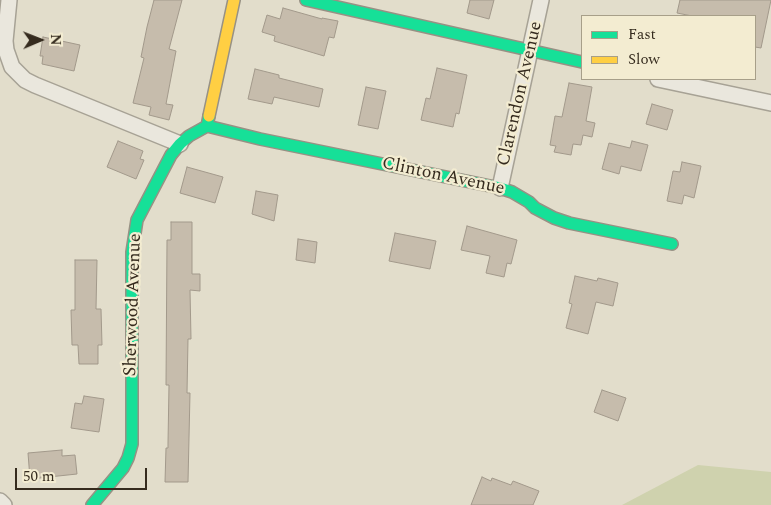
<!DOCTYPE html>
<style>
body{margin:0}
#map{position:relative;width:771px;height:505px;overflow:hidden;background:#e2ddcb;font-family:Spectral,serif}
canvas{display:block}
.legend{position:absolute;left:581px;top:15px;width:175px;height:65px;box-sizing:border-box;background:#f3ecd1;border:1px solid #a79f89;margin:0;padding:6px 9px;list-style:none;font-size:15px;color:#352b1e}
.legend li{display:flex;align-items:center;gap:10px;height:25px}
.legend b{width:25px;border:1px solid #a79f89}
.north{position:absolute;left:15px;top:15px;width:50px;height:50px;-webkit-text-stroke:4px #f3ecd1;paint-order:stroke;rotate:89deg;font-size:14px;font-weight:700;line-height:20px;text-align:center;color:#352b1e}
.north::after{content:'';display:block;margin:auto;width:18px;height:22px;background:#352b1e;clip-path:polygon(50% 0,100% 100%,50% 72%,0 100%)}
.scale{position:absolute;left:15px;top:468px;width:132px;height:22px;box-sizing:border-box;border:2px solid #352b1e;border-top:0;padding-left:6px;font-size:15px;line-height:18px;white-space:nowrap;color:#352b1e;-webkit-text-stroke:4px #f3ecd1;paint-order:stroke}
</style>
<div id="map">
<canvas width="771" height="505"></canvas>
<ul class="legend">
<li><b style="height:6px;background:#16e098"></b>Fast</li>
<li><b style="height:6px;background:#ffcf43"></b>Slow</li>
</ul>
<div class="north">N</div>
<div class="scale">50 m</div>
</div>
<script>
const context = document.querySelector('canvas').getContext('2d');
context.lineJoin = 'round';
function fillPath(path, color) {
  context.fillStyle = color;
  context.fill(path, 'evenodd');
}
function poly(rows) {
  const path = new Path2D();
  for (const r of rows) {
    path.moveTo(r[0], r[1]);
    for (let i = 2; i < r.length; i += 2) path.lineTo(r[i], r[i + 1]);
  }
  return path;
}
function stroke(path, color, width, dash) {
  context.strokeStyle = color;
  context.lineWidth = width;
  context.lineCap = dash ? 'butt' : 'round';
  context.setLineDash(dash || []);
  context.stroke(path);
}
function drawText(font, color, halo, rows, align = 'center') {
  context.font = font + ' Spectral,serif';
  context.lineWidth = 4.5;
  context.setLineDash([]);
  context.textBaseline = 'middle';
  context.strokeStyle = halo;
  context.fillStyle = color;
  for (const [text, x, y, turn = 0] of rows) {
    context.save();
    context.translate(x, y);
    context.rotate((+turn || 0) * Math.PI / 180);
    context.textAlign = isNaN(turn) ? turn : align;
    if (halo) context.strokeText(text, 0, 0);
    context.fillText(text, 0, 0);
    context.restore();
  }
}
const green = poly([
 [698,465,771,472,771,505,622,505]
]);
const building = poly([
 [154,0,182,0,169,49,176,51,166,104,173,105,169,120,149,115,151,107,133,103,144,58,141,57,147,27,154,0],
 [470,0,494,0,489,19,467,13,470,0],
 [680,0,771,0,761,48,755,47,755,16,692,16,677,13,680,0],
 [283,8,322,19,322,18,338,21,334,38,329,37,324,56,274,41,275,36,262,32,267,15,280,19,283,8],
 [43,37,80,45,74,71,42,64,43,56,40,56,43,37],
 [437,68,467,75,459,114,456,113,453,127,421,120,426,98,430,99,437,68],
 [255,69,279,75,279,78,323,89,319,107,274,97,272,104,248,99,255,69],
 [569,83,592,87,586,121,595,123,592,137,583,135,581,145,573,144,571,155,554,152,556,146,550,145,555,116,562,117,569,83],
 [366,87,386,91,378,129,358,125,366,87],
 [652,104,673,110,667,130,646,124,652,104],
 [118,141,143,151,140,159,144,160,136,179,107,167,118,141],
 [632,141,648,145,641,171,621,166,619,174,602,169,609,143,630,148,632,141],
 [682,162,701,166,694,198,684,195,682,204,667,201,673,171,680,172,682,162],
 [187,167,223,177,215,203,180,193,187,167],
 [256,191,278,195,274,221,252,214,256,191],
 [171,222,192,222,192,274,200,274,200,291,190,290,191,339,188,339,187,393,190,393,188,482,165,482,166,448,168,448,168,443,169,385,166,385,167,240,171,240,171,222],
 [467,226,517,240,511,264,507,263,504,277,486,273,490,256,461,250,467,226],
 [395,233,436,241,430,269,389,261,395,233],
 [298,239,317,242,315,263,296,260,298,239],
 [75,260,97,260,96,309,101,309,102,345,98,345,98,364,79,364,78,345,72,345,71,310,75,310,75,260],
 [575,276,597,281,598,278,618,283,613,306,596,302,588,334,566,328,572,304,569,303,575,276],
 [602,390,626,398,618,421,594,412,602,390],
 [84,396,104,399,99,432,71,428,75,403,82,404,84,396],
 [62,450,62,456,75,455,77,474,30,479,28,453,62,450],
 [482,477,491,481,492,478,511,485,513,481,539,491,533,505,471,505,482,477]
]);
const street = poly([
 [9,0,5,41,6,50,12,67,25,80,35,85,180,144],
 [658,79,771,103],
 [500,188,541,0],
 [0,501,4,505]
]);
const fast = poly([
 [306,0,582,62],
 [207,126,260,139,500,188,512,192,529,202,535,208,554,218,569,223,672,244],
 [92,505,123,468,128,458,132,444,132,252,137,220,171,155,180,144,189,136,207,126,209,116]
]);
const slow = poly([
 [209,116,234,0]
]);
const streetNames = [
 ["Clarendon Avenue",521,94,-77],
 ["Clinton Avenue",443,177,12],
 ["Sherwood Avenue",134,305,-88]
];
fillPath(green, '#cfd2ae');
fillPath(building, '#c6bcac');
stroke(building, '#a2998b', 1);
stroke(street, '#a7a295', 18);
stroke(fast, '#979184', 14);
stroke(slow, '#979184', 14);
stroke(street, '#eae7dd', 15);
stroke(fast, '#16e098', 11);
stroke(slow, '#ffcf43', 11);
drawText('18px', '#352b1e', '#f3ecd1', streetNames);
</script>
